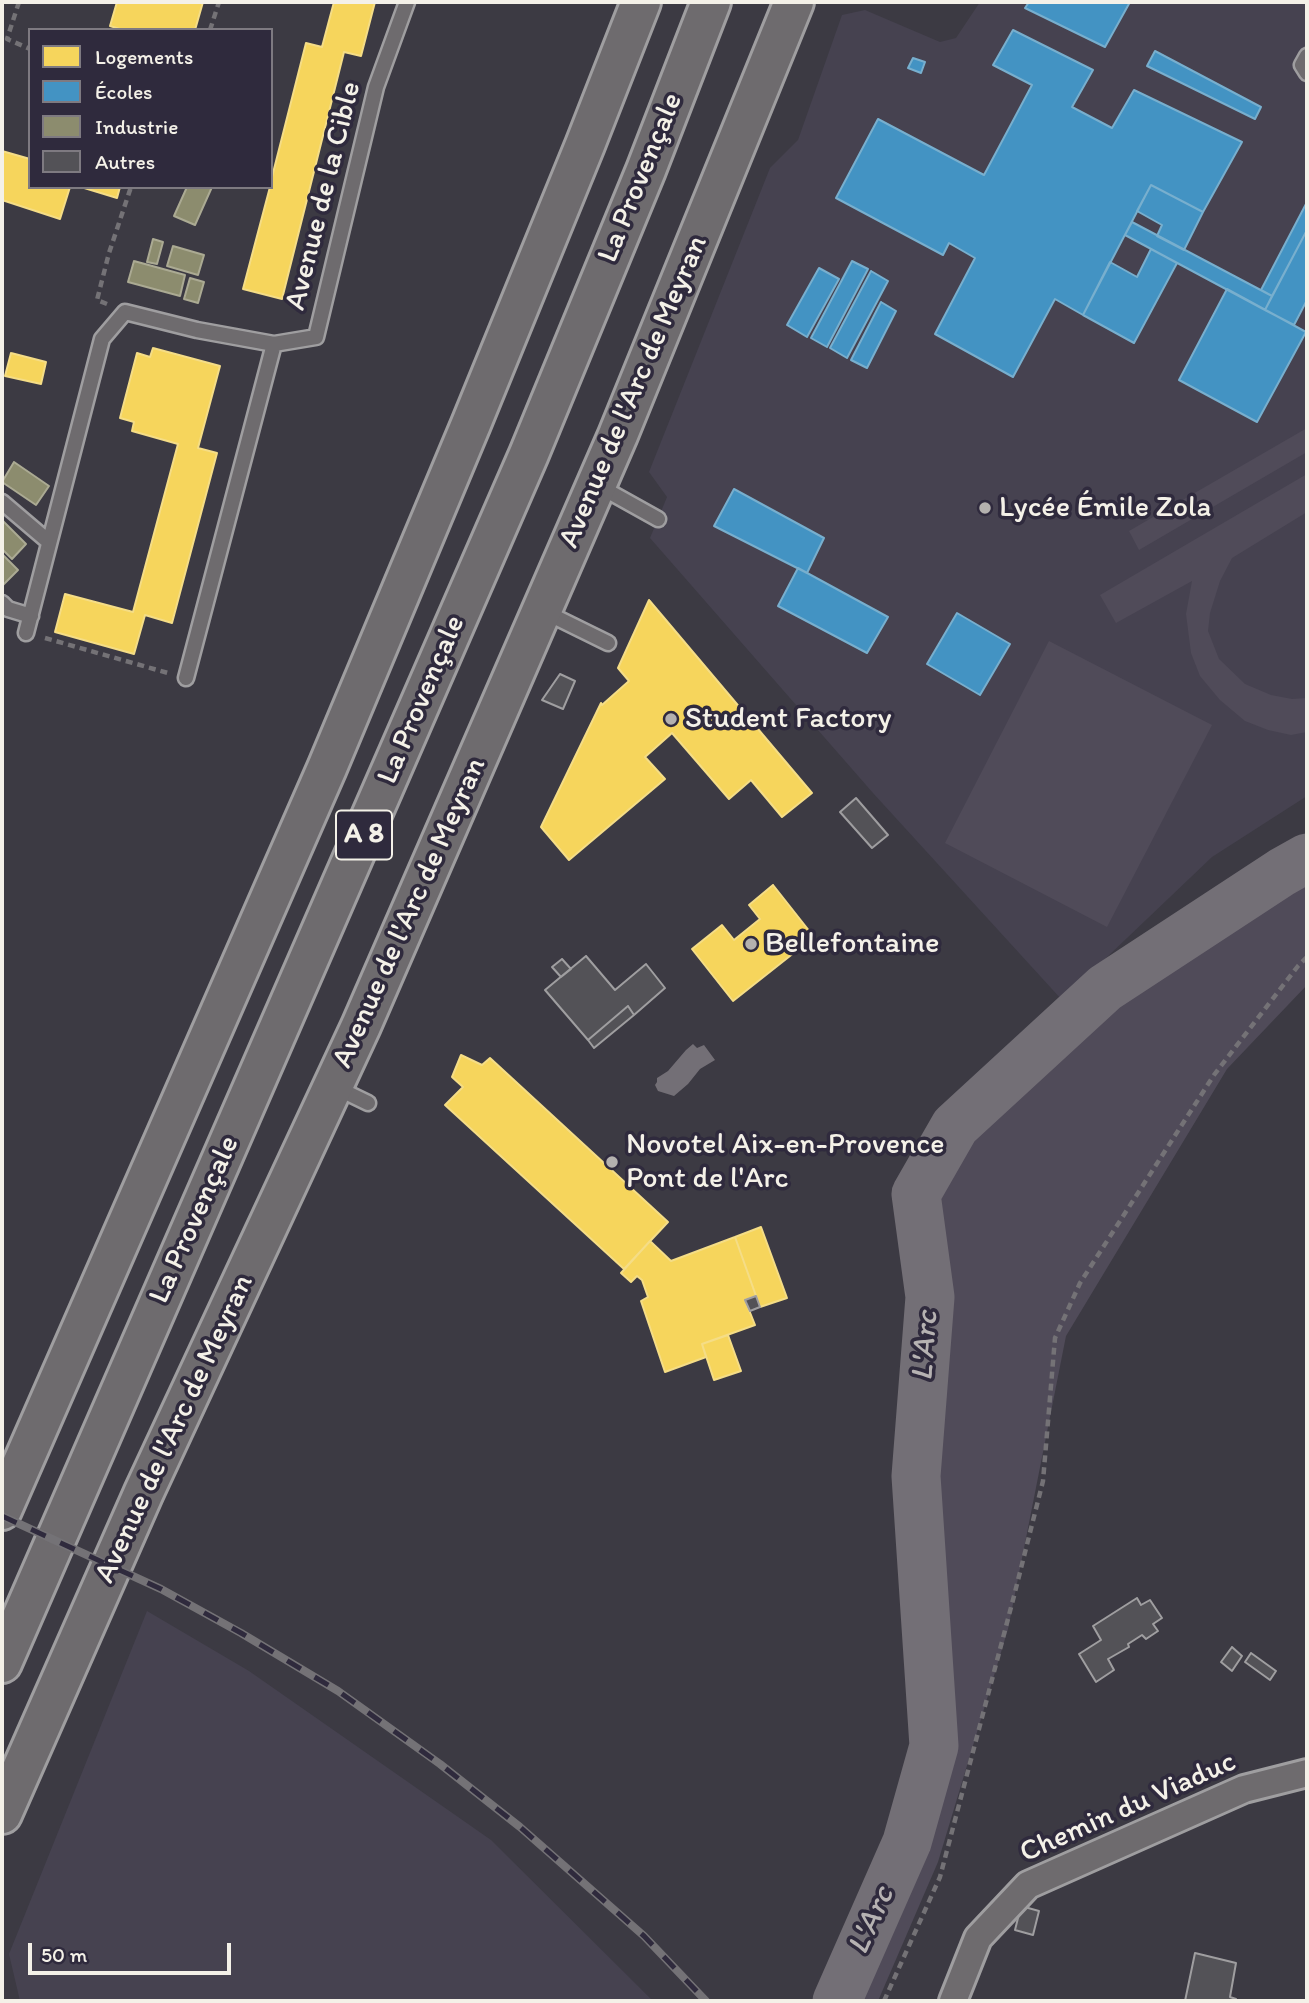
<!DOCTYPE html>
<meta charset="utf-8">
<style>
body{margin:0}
#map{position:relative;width:1309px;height:2003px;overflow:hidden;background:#3c3a43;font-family:Itim,sans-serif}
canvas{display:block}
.frame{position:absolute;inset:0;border:4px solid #f4f1e8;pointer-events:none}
.legend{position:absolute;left:28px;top:28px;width:245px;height:161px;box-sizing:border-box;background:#2f2a3d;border:2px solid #7e7a81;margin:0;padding:9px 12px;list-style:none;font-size:21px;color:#f4f1e8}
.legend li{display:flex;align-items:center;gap:14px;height:35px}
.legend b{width:35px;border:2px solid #7e7a81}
.scale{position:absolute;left:28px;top:1943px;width:203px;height:32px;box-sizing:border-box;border:4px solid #f4f1e8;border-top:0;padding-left:9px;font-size:21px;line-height:24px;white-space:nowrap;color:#f4f1e8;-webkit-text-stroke:5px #2f2a3d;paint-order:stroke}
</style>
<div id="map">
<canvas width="1309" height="2003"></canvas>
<div class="frame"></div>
<ul class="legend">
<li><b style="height:19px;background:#f6d55c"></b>Logements</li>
<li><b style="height:19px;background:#4393c3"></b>Écoles</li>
<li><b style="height:19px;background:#8c8c6e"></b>Industrie</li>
<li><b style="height:19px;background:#535257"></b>Autres</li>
</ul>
<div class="scale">50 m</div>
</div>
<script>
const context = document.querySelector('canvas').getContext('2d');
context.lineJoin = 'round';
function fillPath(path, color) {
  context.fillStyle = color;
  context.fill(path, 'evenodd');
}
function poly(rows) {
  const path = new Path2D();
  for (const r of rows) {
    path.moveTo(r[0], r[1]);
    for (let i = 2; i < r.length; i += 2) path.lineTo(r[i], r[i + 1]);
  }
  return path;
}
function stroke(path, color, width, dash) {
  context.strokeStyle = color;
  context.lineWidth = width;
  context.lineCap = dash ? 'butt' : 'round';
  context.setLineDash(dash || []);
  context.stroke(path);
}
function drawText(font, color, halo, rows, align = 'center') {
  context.font = font + ' Itim,sans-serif';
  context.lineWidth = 7;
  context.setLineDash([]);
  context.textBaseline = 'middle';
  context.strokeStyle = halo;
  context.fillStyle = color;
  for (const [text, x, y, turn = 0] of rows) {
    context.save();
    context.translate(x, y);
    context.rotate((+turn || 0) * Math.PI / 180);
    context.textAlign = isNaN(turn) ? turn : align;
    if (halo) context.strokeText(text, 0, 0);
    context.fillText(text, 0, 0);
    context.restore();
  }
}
const built = poly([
 [980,2,1307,2,1307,796,1212,857,1062,1000,873,793,650,538,667,497,649,472,770,168,798,140,842,15,865,10,940,42,956,38],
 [147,1611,249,1671,491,1840,653,2001,20,2001,9,1954]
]);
const green = poly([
 [1307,428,1307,452,1139,550,1129,531],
 [1307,474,1307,512,1232,558,1220,581,1210,613,1208,631,1219,659,1245,684,1271,695,1292,699,1307,698,1307,732,1291,735,1268,730,1245,721,1220,700,1200,676,1191,653,1186,614,1192,581,1116,623,1100,595],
 [1049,641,1212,725,1107,927,945,843],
 [1307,858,1307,985,1227,1069,1066,1336,1008,1629,938,1862,878,2001,837,2001,907,1843,934,1746,916,1476,930,1297,916,1194,955,1126,1105,988,1282,872]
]);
const water = poly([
 [693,1044,697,1048,704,1045,715,1060,700,1069,688,1084,674,1096,658,1091,655,1085,657,1082,657,1078,668,1071,686,1050]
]);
const homes = poly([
 [117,2,203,2,195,30,123,30,110,26,117,2],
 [334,2,375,2,361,56,344,52,282,299,243,289,270,187,271,187,271,181,306,43,322,47,334,2],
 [2,151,30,159,30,187,70,187,60,219,2,200,2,151],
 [81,187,120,187,117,198,81,187],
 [153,348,220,366,198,448,217,453,172,623,145,615,134,654,55,632,65,594,133,612,178,444,132,431,134,422,120,418,137,353,150,357,153,348],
 [11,353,46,362,41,384,5,376,11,353],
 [649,600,812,793,782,817,751,780,729,799,672,733,645,757,665,779,569,860,541,827,601,703,602,705,629,681,618,668,649,600],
 [773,885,814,937,733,1001,692,949,722,925,734,940,760,919,749,905,773,885],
 [461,1055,482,1065,490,1058,668,1222,624,1269,445,1105,463,1087,452,1077,461,1055],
 [761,1227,787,1298,760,1307,735,1237,761,1227],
 [735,1237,756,1296,745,1300,755,1325,702,1344,706,1357,665,1372,641,1301,648,1297,642,1280,637,1276,631,1282,621,1273,650,1241,671,1261,735,1237],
 [728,1335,741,1371,714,1380,702,1344,728,1335]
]);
const schools = poly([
 [1029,2,1130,2,1105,47,1025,8,1029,2],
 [1013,30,1093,70,1072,107,1112,128,1134,90,1242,142,1203,212,1151,185,1083,315,1055,299,1013,377,935,334,975,258,949,243,943,255,836,198,878,119,984,175,1032,85,993,65,1013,30],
 [1155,51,1261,107,1255,119,1147,66,1155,51],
 [913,58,925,62,921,73,908,68,913,58],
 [1151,185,1203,212,1184,250,1157,236,1162,225,1137,211,1151,185],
 [1307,202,1307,230,1272,296,1261,290,1307,202],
 [1132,222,1272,296,1265,310,1125,235,1132,222],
 [1307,230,1307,300,1294,325,1265,310,1307,230],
 [1151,249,1177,263,1134,343,1083,315,1110,262,1137,277,1151,249],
 [852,261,868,269,827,347,811,338,852,261],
 [819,268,839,279,807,337,787,325,819,268],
 [871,271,888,281,847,358,830,348,871,271],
 [1227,289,1306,332,1257,422,1179,380,1227,289],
 [881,302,896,311,867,368,851,360,881,302],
 [734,489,824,538,807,573,714,526,734,489],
 [798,568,888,617,867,653,778,606,798,568],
 [957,613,1010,644,980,695,927,664,957,613]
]);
const industry = poly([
 [187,187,212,187,195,225,174,216,187,187],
 [153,239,163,242,157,264,147,262,153,239],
 [173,246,204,255,198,275,167,266,173,246],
 [134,261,185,275,180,296,128,282,134,261],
 [190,278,204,282,198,303,184,299,190,278],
 [14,462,49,486,36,505,2,482,14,462],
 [2,520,26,544,12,559,2,549,2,520],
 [2,554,18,570,3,585,2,584,2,554]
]);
const river = poly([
 [837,2001,907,1842,934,1746,916,1476,930,1297,916,1194,955,1126,1105,988,1282,872,1307,858]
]);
const building = poly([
 [560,674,575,681,563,709,542,700,560,674],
 [856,798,888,835,872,848,840,812,856,798],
 [586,956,615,990,646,964,665,988,634,1015,628,1006,588,1040,545,990,586,956],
 [562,959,571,969,561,977,552,967,562,959],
 [628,1006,634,1015,594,1048,588,1040,628,1006],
 [756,1296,760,1307,750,1311,745,1300,756,1296],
 [1137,1598,1141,1605,1150,1600,1162,1618,1153,1624,1158,1631,1146,1639,1142,1635,1128,1644,1129,1647,1108,1659,1114,1670,1096,1682,1079,1654,1101,1640,1093,1626,1137,1598],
 [1232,1647,1242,1656,1232,1671,1221,1662,1232,1647],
 [1251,1653,1276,1671,1270,1680,1245,1662,1251,1653],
 [1021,1906,1039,1911,1033,1935,1015,1930,1021,1906],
 [1195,1953,1236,1963,1230,1997,1236,1999,1236,2001,1185,2001,1195,1953]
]);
const path = poly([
 [19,2,7,39,30,49],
 [210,30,219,2],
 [107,304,97,300,109,253,131,187],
 [45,638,168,673],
 [884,2001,940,1877,1014,1596,1043,1481,1055,1338,1080,1283,1214,1075,1298,966,1307,957]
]);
const service = poly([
 [1307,56,1302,65,1307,73],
 [597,485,658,519],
 [2,502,49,542],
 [2,603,8,609,31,616],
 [543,611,608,643],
 [26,633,102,339,125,312,197,330,274,344,316,337,376,87,407,2],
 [186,678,274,344],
 [335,1087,368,1103]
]);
const minor = poly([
 [953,2001,978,1938,1028,1885,1244,1789,1307,1773]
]);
const secondary = poly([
 [2,1814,144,1492,361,1026,618,435,794,2]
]);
const motorway = poly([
 [2,1510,327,768,471,424,585,145,641,2],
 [2,1663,529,454,646,170,711,2]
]);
const rail = poly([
 [2,1516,161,1589,241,1633,338,1691,440,1764,520,1827,644,1936,706,2001]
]);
const markers = [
 [985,508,7,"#b4b1ae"],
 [671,719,7,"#b4b1ae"],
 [751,944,7,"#b4b1ae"],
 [612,1162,7,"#b4b1ae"]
];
const shields = [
 [364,835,56]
];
const shieldNames = [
 ["A 8",364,835]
];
const streetNames = [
 ["La Provençale",641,178,-68],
 ["Avenue de la Cible",324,196,-76],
 ["Avenue de l'Arc de Meyran",634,392,-67],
 ["La Provençale",422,700,-67],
 ["Avenue de l'Arc de Meyran",410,913,-66],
 ["La Provençale",195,1220,-66],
 ["Avenue de l'Arc de Meyran",175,1429,-65],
 ["Chemin du Viaduc",1128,1808,-24]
];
const poiNames = [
 ["Lycée Émile Zola",999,508],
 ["Student Factory",685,719],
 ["Bellefontaine",765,944],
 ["Novotel Aix-en-Provence",626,1145],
 ["Pont de l'Arc",626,1179]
];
const waterNames = [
 ["L'Arc",926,1346,-86],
 ["L'Arc",872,1921,-66]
];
fillPath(built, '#464250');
fillPath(green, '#504b59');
fillPath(water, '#736f76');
fillPath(homes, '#f6d55c');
stroke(homes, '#f5dd86', 2);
fillPath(schools, '#4393c3');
stroke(schools, '#78afce', 2);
fillPath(industry, '#8c8c6e');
stroke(industry, '#abaa93', 2);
stroke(river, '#736f76', 49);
fillPath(building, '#535257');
stroke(building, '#9f9ea0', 2);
stroke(service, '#9f9ea0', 19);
stroke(minor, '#9f9ea0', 32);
stroke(secondary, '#9f9ea0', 44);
stroke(motorway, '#9f9ea0', 44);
stroke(path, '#747276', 4.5, [7, 5]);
stroke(service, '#6e6b6e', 14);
stroke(minor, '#6e6b6e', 26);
stroke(secondary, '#6e6b6e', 38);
stroke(motorway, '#6e6b6e', 38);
stroke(rail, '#747276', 8);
stroke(rail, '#2f2a3d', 5, [16]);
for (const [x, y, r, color] of markers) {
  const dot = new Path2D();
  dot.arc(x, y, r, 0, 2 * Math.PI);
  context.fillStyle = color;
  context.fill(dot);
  stroke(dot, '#2f2a3d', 2.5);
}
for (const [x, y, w] of shields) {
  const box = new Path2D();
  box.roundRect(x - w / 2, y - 24.5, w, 49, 5);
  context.fillStyle = '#2f2a3d';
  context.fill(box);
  stroke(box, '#f4f1e8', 2);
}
drawText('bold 28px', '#f4f1e8', null, shieldNames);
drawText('30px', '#f4f1e8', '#2f2a3d', streetNames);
drawText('30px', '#f4f1e8', '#2f2a3d', poiNames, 'left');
drawText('italic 32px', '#b6b2b2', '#2f2a3d', waterNames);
</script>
